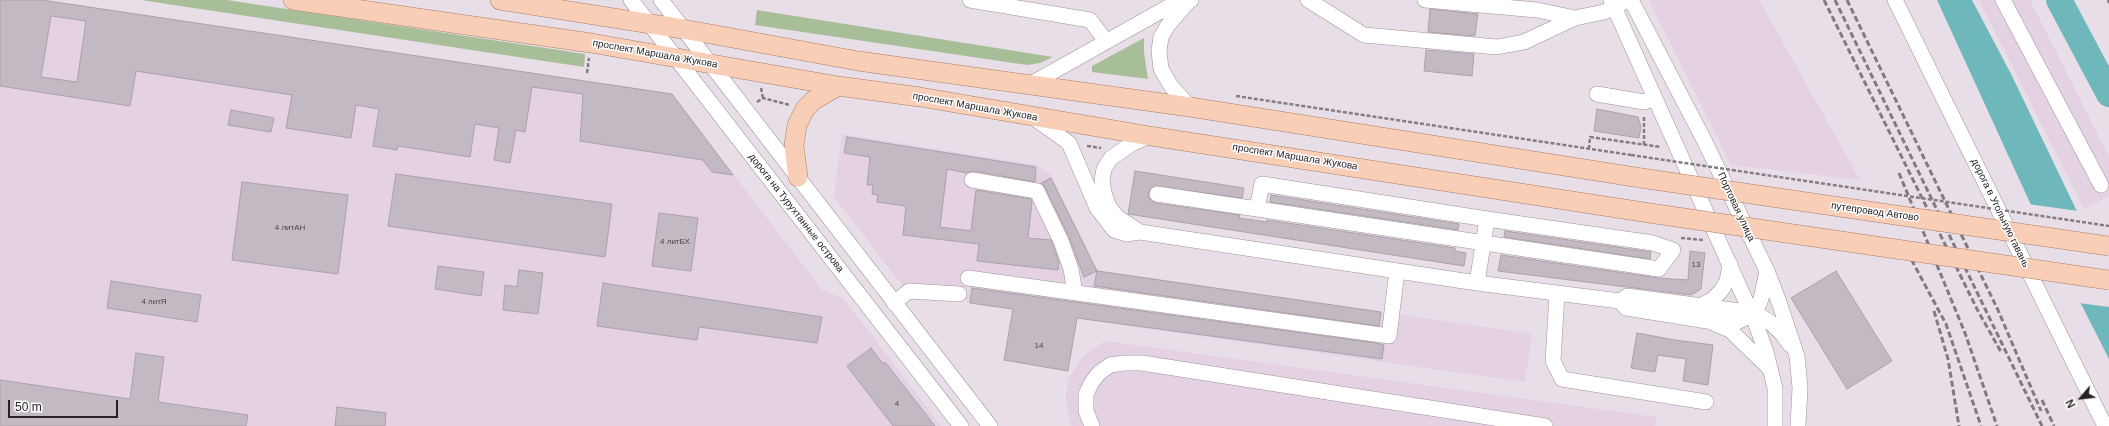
<!DOCTYPE html>
<meta charset="utf-8">
<style>
body{margin:0}
#map{position:relative;width:2109px;height:426px;overflow:hidden;background:#e8dee7;font-family:Helvetica,sans-serif}
canvas{display:block}
.north{position:absolute;left:2061px;top:378px;width:40px;height:40px;-webkit-text-stroke:3px #fff;paint-order:stroke;rotate:242deg;font-size:11px;font-weight:700;line-height:16px;text-align:center;color:#252124}
.north::after{content:'';display:block;margin:auto;width:14px;height:18px;background:#252124;clip-path:polygon(50% 0,100% 100%,50% 72%,0 100%)}
.scale{position:absolute;left:8px;top:400px;width:110px;height:18px;box-sizing:border-box;border:2px solid #252124;border-top:0;padding-left:5px;font-size:12px;line-height:14px;white-space:nowrap;color:#252124;-webkit-text-stroke:3px #fff;paint-order:stroke}
</style>
<div id="map">
<canvas width="2109" height="426"></canvas>
<div class="north">N</div>
<div class="scale">50 m</div>
</div>
<script>
const context = document.querySelector('canvas').getContext('2d');
context.lineJoin = 'round';
function fillPath(path, color) {
  context.fillStyle = color;
  context.fill(path, 'evenodd');
}
function poly(rows) {
  const path = new Path2D();
  for (const r of rows) {
    path.moveTo(r[0], r[1]);
    for (let i = 2; i < r.length; i += 2) path.lineTo(r[i], r[i + 1]);
  }
  return path;
}
function stroke(path, color, width, dash) {
  context.strokeStyle = color;
  context.lineWidth = width;
  context.lineCap = dash ? 'butt' : 'round';
  context.setLineDash(dash || []);
  context.stroke(path);
}
function drawText(font, color, halo, rows, align = 'center') {
  context.font = font + ' Helvetica,sans-serif';
  context.lineWidth = 3;
  context.setLineDash([]);
  context.textBaseline = 'middle';
  context.strokeStyle = halo;
  context.fillStyle = color;
  for (const [text, x, y, turn = 0] of rows) {
    context.save();
    context.translate(x, y);
    context.rotate((+turn || 0) * Math.PI / 180);
    context.textAlign = isNaN(turn) ? turn : align;
    if (halo) context.strokeText(text, 0, 0);
    context.fillText(text, 0, 0);
    context.restore();
  }
}
const industrial = poly([
 [0,0,42,0,672,94,822,290,843,298,941,426,0,426],
 [1649,0,1759,0,1860,180,1731,165],
 [1979,0,2030,0,2109,157,2109,196,2084,209],
 [842,134,1036,165,1050,174,1097,270,1532,334,1525,382,966,303,967,289,903,286,834,197],
 [1105,341,1656,417,1655,426,1071,426,1066,400,1068,379,1083,356]
]);
const green = poly([
 [141,0,227,0,585,54,584,67],
 [757,10,1053,57,1040,63,1027,65,755,25],
 [1144,38,1144,53,1148,79,1092,72,1092,66]
]);
const water = poly([
 [1937,0,1972,0,2012,76,2109,278,2109,359,2031,205]
]);
const pier = poly([
 [2028,204,2078,211,2109,274,2109,307,2079,303]
]);
const river = poly([
 [2059,0,2109,94]
]);
const building = poly([
 [0,0,42,0,672,94,733,175,712,172,703,160,580,141,583,94,532,87,525,132,516,130,510,163,494,160,499,128,475,124,470,157,398,146,397,150,373,146,379,109,356,105,351,138,286,128,292,95,136,71,130,106,0,86,0,0],
 [51,16,86,21,77,82,41,77,51,16],
 [1430,9,1478,14,1475,36,1428,32,1430,9],
 [1426,50,1474,54,1472,76,1424,71,1426,50],
 [1597,109,1638,117,1641,127,1639,138,1594,131,1597,109],
 [231,110,274,118,271,132,228,125,231,110],
 [847,137,1036,167,1035,182,974,171,967,173,947,169,940,227,971,231,976,190,1031,199,1032,202,1028,238,1051,240,1059,262,1058,270,977,261,979,244,903,235,906,206,877,202,878,195,872,194,873,185,867,185,870,157,844,153,847,137],
 [1135,171,1244,188,1242,198,1154,186,1148,193,1149,198,1155,203,1240,215,1239,218,1267,222,1267,220,1455,248,1455,251,1466,253,1464,266,1128,214,1135,171],
 [396,174,612,204,605,257,388,226,396,174],
 [1051,178,1097,271,1084,277,1069,237,1045,187,1041,183,1051,178],
 [242,182,348,195,338,274,232,260,242,182],
 [1271,195,1459,224,1458,230,1270,202,1271,195],
 [659,213,698,218,691,271,652,266,659,213],
 [1505,231,1651,252,1650,259,1504,237,1505,231],
 [1690,251,1705,253,1701,289,1691,295,1498,271,1501,255,1658,278,1688,280,1690,251],
 [438,266,484,272,481,296,435,289,438,266],
 [519,270,543,273,538,314,503,310,505,285,517,287,519,270],
 [1097,271,1381,312,1379,326,1094,286,1097,271],
 [1836,271,1892,361,1847,389,1791,298,1836,271],
 [111,281,201,295,197,322,107,308,111,281],
 [603,283,822,317,817,343,699,327,697,340,597,326,603,283],
 [972,288,1376,343,1384,345,1382,359,1077,318,1068,371,1004,360,1013,309,970,303,972,288],
 [1637,333,1675,340,1713,345,1708,385,1683,381,1686,359,1658,355,1655,372,1631,368,1637,333],
 [871,348,883,364,885,362,935,426,893,426,847,366,871,348],
 [136,353,164,357,158,402,248,415,246,426,0,426,0,380,130,399,136,353],
 [337,407,386,413,385,426,335,426,337,407]
]);
const path = poly([
 [2108,0,2109,3],
 [587,73,589,58],
 [761,88,763,98],
 [1236,96,1631,155],
 [757,102,763,98,790,105],
 [1644,145,1644,115],
 [1087,146,1101,148],
 [1589,149,1590,137,1661,147],
 [1681,238,1703,240]
]);
const minor = poly([
 [631,0,961,426],
 [661,0,990,426],
 [970,0,1090,20,1106,41],
 [1308,0,1364,35,1497,47,1524,42,1575,18],
 [1425,0,1537,10,1575,18,1604,12,1624,2],
 [1611,0,1756,324,1766,352,1775,388,1775,426],
 [1631,0,1704,140,1767,271,1779,302,1797,356,1800,388,1798,426],
 [1895,0,2105,426],
 [2003,0,2101,185],
 [1188,2,1168,25,1161,37,1159,51,1161,69,1171,86,1190,107],
 [1029,85,1170,6,1191,0],
 [1597,94,1644,102,1654,98],
 [1034,118,1069,143,1097,208,1114,230,1126,234,1140,232,1477,283,1620,301,1626,308,1726,324,1737,322,1755,313,1761,299,1767,271],
 [972,180,1037,191,1061,241,1071,269,1075,293],
 [1157,194,1659,269,1673,250,1653,243,1487,219],
 [1257,209,1262,184,1487,219,1477,283],
 [1140,232,1117,217,1109,207,1104,193,1102,180,1104,169,1111,158,1133,143,1150,136],
 [968,278,1389,336,1397,271],
 [1557,294,1553,361,1562,379,1706,402],
 [1620,301,1627,296,1755,313,1770,322,1783,335,1790,345],
 [894,303,909,291,959,294],
 [1702,305,1713,299,1721,291,1727,281,1730,264],
 [1715,324,1730,330,1770,369],
 [1092,426,1086,411,1086,394,1092,382,1099,373,1110,365,1124,363,1142,363,1545,426]
]);
const major = poly([
 [293,0,591,43,838,86,920,97,1150,136,1656,214],
 [500,0,683,29,858,61,1190,107,1641,178],
 [798,177,794,145,797,125,805,109,814,100,838,86]
]);
const rail = poly([
 [1824,0,1977,309,2001,352],
 [1835,0,2042,426],
 [1847,0,1998,310,2041,411],
 [1899,173,1965,333,1997,426],
 [1903,244,1946,324,1981,426],
 [1934,311,1948,359,1959,426],
 [2042,400,2054,426]
]);
const pathBridge = poly([
 [1631,155,2109,226]
]);
const majorBridge = poly([
 [1641,178,2109,246],
 [1656,214,2109,280]
]);
const numberNames = [
 ["4 литАН",290,228],
 ["4 литБХ",675,242],
 ["13",1696,265],
 ["4 литЯ",154,302],
 ["14",1039,346],
 ["4",897,404]
];
const streetNames = [
 ["проспект Маршала Жукова",655,54,10],
 ["проспект Маршала Жукова",975,107,10],
 ["проспект Маршала Жукова",1295,157,9],
 ["Портовая улица",1736,207,65],
 ["путепровод Автово",1875,212,8],
 ["дорога на Турухтанные острова",796,213,52],
 ["дорога в Угольную гавань",2000,213,64]
];
fillPath(industrial, '#e4d1e1');
fillPath(green, '#a8be99');
fillPath(water, '#6eb8bb');
fillPath(pier, '#e8dee7');
stroke(river, '#6eb8bb', 26);
fillPath(building, '#c3b9c2');
stroke(building, '#aaa1a9', 1);
stroke(minor, '#9c939b', 16);
stroke(major, '#ac7d64', 20);
stroke(path, '#837c82', 2.5, [4, 2]);
stroke(minor, '#fff', 15);
stroke(major, '#f8ceb7', 19);
stroke(rail, '#817a80', 3, [6, 3]);
stroke(majorBridge, '#ac7d64', 20, []);
stroke(pathBridge, '#837c82', 2.5, [4, 2]);
stroke(majorBridge, '#f8ceb7', 19);
drawText('8px', '#4c474c', null, numberNames);
drawText('10px', '#252124', '#fff', streetNames);
</script>
